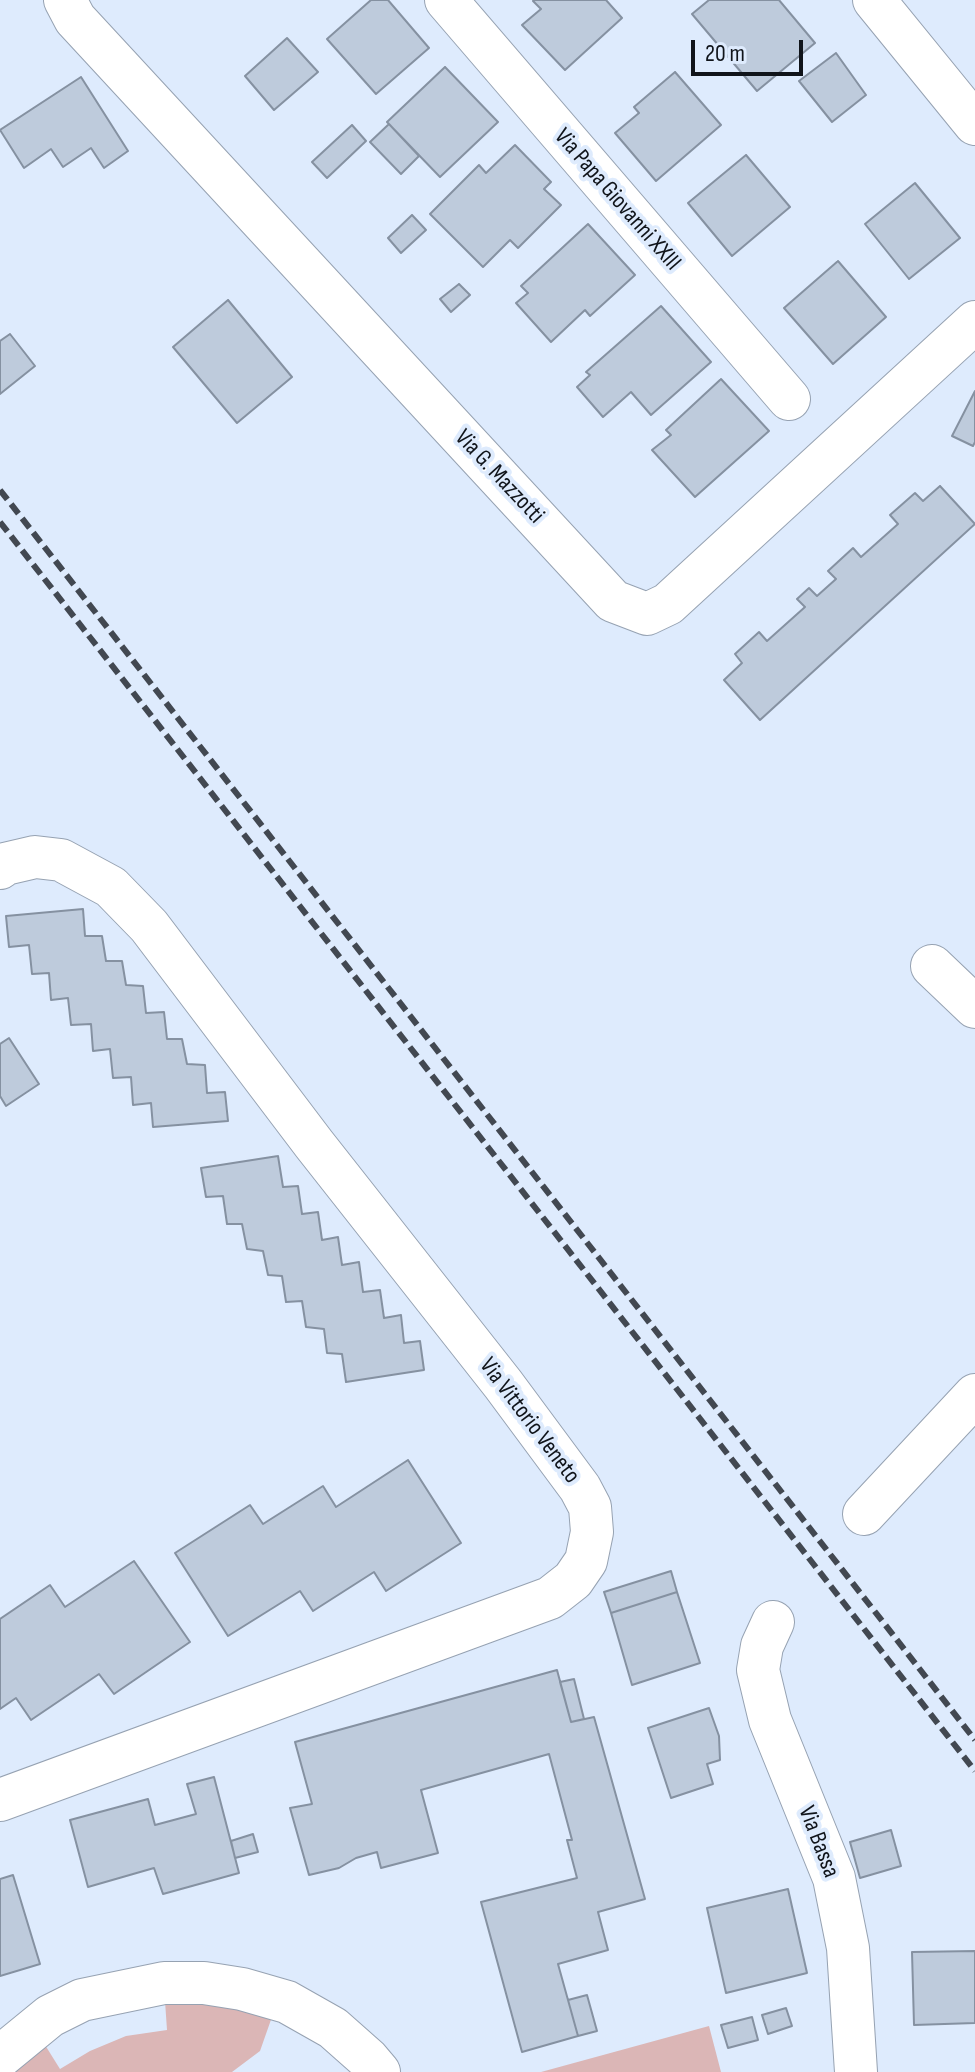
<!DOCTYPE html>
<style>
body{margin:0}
#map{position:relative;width:975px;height:2072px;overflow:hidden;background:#deebfd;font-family:"Sofia Sans Condensed",sans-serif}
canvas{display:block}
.scale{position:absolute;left:691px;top:40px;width:112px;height:36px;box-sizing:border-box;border:4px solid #10141a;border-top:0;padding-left:10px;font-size:24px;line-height:28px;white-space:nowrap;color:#10141a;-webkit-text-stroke:6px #deebfd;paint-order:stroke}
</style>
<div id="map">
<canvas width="975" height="2072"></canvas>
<div class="scale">20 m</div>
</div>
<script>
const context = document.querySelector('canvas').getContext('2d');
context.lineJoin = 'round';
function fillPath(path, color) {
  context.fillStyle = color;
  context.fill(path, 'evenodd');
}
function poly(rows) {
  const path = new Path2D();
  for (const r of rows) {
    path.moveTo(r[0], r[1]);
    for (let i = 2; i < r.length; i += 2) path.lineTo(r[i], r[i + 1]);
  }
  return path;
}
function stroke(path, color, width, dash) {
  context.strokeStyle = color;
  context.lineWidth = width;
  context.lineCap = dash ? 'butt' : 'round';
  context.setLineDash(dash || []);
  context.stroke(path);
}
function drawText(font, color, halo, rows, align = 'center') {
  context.font = font + ' "Sofia Sans Condensed",sans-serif';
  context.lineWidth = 8;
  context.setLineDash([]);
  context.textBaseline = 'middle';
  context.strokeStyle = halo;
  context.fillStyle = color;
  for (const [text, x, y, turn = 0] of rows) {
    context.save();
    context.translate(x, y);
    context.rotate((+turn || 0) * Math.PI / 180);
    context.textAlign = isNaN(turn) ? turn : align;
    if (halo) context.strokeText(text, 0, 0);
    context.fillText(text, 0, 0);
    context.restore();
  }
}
const green = poly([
 [200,1999,273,2014,260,2051,232,2072,15,2072,45,2045,60,2069,90,2051,126,2036,167,2030,165,2001],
 [709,2026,721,2072,541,2072]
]);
const building = poly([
 [371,0,388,0,429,48,376,94,327,39,371,0],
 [535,0,606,0,622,18,565,70,522,25,541,9,533,1,535,0],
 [709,0,779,0,815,43,757,91,692,14,709,0],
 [287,38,318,72,274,110,245,76,287,38],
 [836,53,866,95,832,122,799,81,836,53],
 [445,67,498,122,440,177,387,122,445,67],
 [675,72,721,125,656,181,615,133,639,113,634,107,675,72],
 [81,77,128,151,104,168,91,148,63,167,51,149,24,168,0,130,81,77],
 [389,124,419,156,401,174,370,142,389,124],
 [352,125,366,141,327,178,312,162,352,125],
 [515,145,551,182,544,189,561,205,518,248,510,240,483,267,430,214,479,165,486,173,515,145],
 [746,155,790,207,732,256,688,203,746,155],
 [915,183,960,238,909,279,865,224,915,183],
 [412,215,426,230,401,253,388,238,412,215],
 [588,224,635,275,590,316,585,310,551,342,516,303,528,293,521,286,588,224],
 [838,261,886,317,833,364,784,308,838,261],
 [459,284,470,295,451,312,440,299,459,284],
 [228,300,292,377,237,423,173,347,228,300],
 [661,306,711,362,651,415,631,392,603,417,577,387,590,375,586,372,661,306],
 [10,334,35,366,0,394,0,341,10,334],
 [721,379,769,431,695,497,652,450,671,435,666,430,721,379],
 [975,391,975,442,973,446,952,436,975,391],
 [940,486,975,524,760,720,724,680,742,663,735,654,759,632,767,641,805,607,797,599,809,588,817,596,836,579,828,571,853,548,861,557,898,524,890,515,915,493,923,501,940,486],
 [83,909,85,936,102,936,106,961,122,961,126,985,143,986,146,1013,164,1012,167,1039,182,1039,187,1064,205,1065,207,1093,225,1092,228,1121,153,1127,151,1103,133,1105,131,1077,113,1078,110,1049,93,1051,91,1024,71,1025,68,998,51,1000,49,973,32,974,29,945,9,947,6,916,83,909],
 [9,1038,39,1084,6,1106,0,1096,0,1044,9,1038],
 [278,1156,283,1187,298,1186,302,1214,318,1212,322,1240,338,1237,342,1265,359,1262,363,1292,380,1290,384,1318,401,1315,404,1343,420,1341,424,1370,346,1382,342,1354,327,1353,324,1329,306,1327,302,1301,286,1302,282,1276,268,1275,263,1251,247,1249,242,1224,227,1224,223,1196,206,1197,201,1168,278,1156],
 [408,1460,461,1543,386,1591,374,1572,313,1611,300,1591,228,1636,175,1553,250,1505,263,1524,323,1486,336,1507,408,1460],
 [134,1561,190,1642,114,1694,99,1674,31,1720,16,1698,0,1709,0,1619,50,1585,65,1607,134,1561],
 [671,1571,677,1592,611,1613,604,1592,671,1571],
 [677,1592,700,1663,632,1685,611,1613,677,1592],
 [557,1670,571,1722,594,1717,645,1899,598,1912,608,1950,558,1964,578,2036,522,2052,481,1902,577,1878,567,1840,572,1840,549,1754,421,1790,438,1853,381,1868,377,1852,356,1858,339,1868,309,1875,290,1808,312,1804,295,1742,557,1670],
 [574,1679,584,1719,571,1722,560,1682,574,1679],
 [709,1708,719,1736,720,1760,707,1764,713,1784,671,1798,648,1728,709,1708],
 [214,1777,239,1873,163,1894,154,1868,88,1887,70,1820,148,1799,155,1825,196,1814,187,1784,214,1777],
 [891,1830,901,1866,860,1878,850,1842,891,1830],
 [253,1834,258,1852,235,1858,231,1841,253,1834],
 [13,1875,40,1964,0,1976,0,1879,13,1875],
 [788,1889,807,1973,726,1993,707,1908,788,1889],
 [975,1951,975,2023,914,2025,912,1952,975,1951],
 [587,1995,597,2031,578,2036,568,2000,587,1995],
 [786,2008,792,2026,768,2034,762,2015,786,2008],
 [752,2017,758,2040,728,2048,721,2025,752,2017]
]);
const minor = poly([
 [65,0,75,19,613,601,647,614,668,604,975,322],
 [446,0,789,399],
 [874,0,975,124],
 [0,868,5,864,35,857,61,860,111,887,149,926,314,1144,503,1384,580,1488,590,1507,592,1532,586,1561,573,1580,550,1598,0,1800],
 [932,966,975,1007],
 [864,1514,975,1395],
 [773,1622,762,1646,758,1670,770,1720,834,1878,848,1948,856,2072],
 [0,2057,50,2016,82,2000,164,1983,204,1983,242,1989,287,2002,333,2028,368,2059,379,2072]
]);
const rail = poly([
 [0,490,975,1740],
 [0,522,975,1771]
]);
const streetNames = [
 ["Via Papa Giovanni XXIII",617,200,49],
 ["Via G. Mazzotti",499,477,47],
 ["Via Vittorio Veneto",529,1421,53],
 ["Via Bassa",818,1842,69]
];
fillPath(green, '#dbb6b6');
fillPath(building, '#becbdc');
stroke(building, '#8591a1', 2);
stroke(minor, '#96a2b2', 44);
stroke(minor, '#fff', 42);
stroke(rail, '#424851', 6, [12, 6]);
drawText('24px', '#10141a', '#deebfd', streetNames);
</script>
